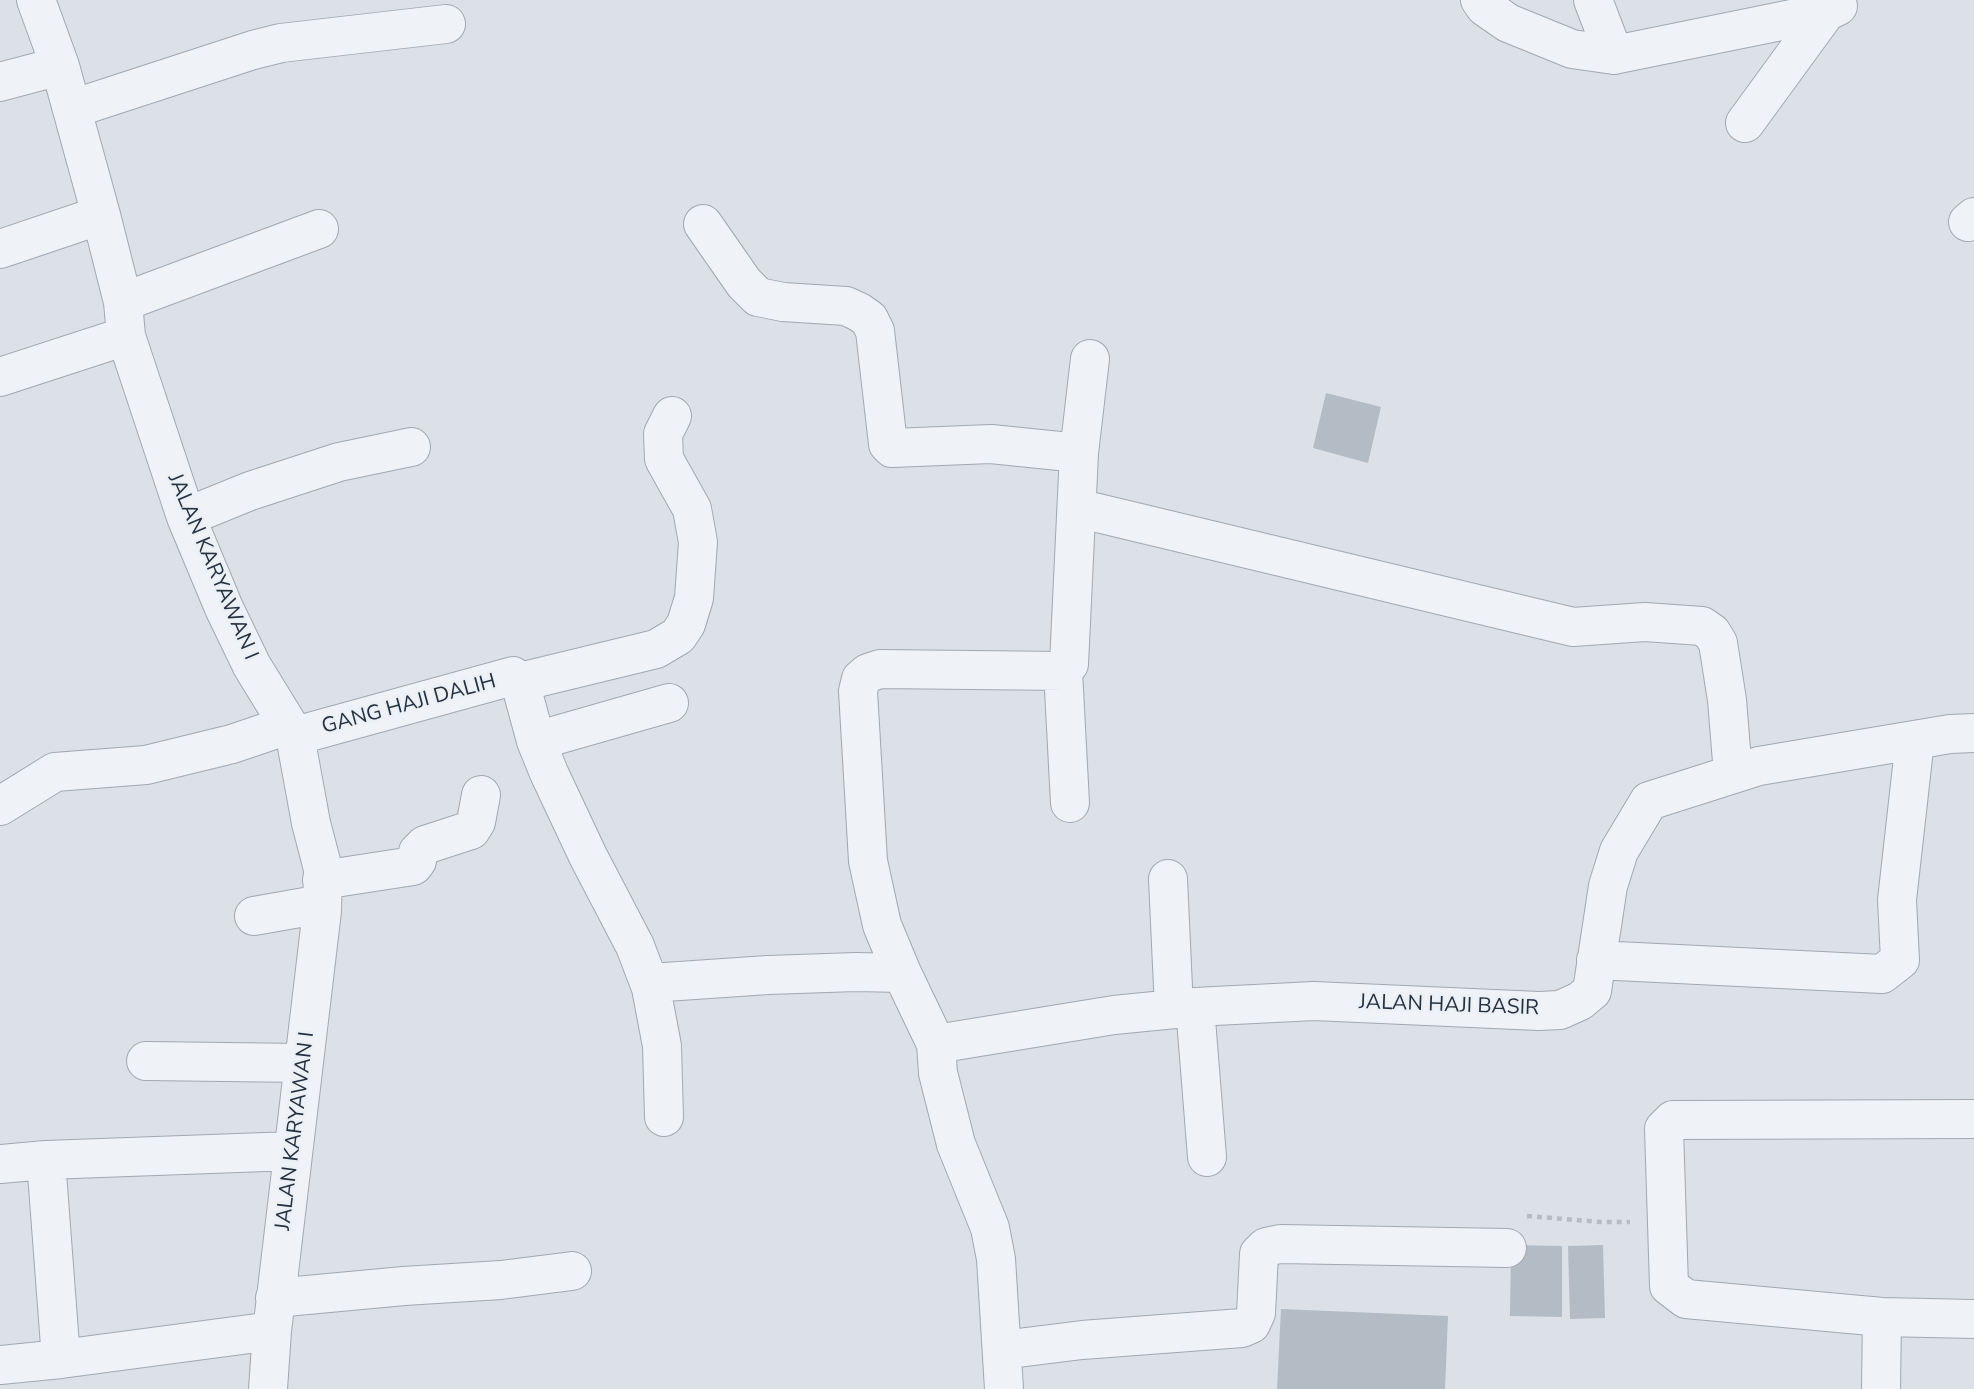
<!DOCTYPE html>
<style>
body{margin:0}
canvas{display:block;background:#dce1e7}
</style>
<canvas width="1974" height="1389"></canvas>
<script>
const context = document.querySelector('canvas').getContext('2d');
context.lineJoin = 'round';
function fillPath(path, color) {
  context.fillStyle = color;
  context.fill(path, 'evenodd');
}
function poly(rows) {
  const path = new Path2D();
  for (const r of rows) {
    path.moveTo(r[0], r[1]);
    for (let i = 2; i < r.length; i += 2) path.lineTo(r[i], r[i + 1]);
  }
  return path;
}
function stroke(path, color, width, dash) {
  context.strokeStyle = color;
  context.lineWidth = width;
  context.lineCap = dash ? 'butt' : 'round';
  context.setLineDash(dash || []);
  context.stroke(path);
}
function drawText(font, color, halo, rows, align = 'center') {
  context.font = font + ' "Nunito Sans",sans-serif';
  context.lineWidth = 5;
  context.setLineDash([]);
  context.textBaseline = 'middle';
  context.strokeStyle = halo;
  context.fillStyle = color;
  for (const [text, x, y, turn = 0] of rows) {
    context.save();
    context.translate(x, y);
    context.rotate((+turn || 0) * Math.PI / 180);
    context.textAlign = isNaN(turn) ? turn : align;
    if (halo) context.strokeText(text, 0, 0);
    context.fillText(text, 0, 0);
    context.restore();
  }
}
const building = poly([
 [1326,393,1381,407,1368,463,1313,448],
 [1511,1245,1562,1246,1562,1317,1510,1316],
 [1603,1245,1605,1318,1570,1319,1568,1246],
 [1281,1309,1448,1316,1445,1389,1277,1389]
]);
const path = poly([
 [1527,1216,1601,1222,1630,1222]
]);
const minor = poly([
 [36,0,60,66,101,215,123,302,126,336,186,517,224,608,252,666,295,736,311,823,323,869,322,911,272,1331,268,1389],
 [1480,0,1485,7,1508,23,1572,49,1614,55,1826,12,1821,0],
 [1593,0,1614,55],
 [0,82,60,66],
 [72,109,253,50,281,43,446,24],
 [1745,123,1826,12,1838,6],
 [1968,222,1974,217],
 [703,224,744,283,758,297,783,302,846,306,859,312,869,319,875,331,888,444,892,448,991,444,1079,453],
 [0,249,101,215],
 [123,302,319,229],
 [0,377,126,336],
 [1077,508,1573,627,1645,622,1702,626,1712,633,1718,643,1727,700,1733,774],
 [186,517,250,491,339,462,411,447],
 [1063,671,1070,803],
 [520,682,536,741,549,773,588,856,635,946,651,988,662,1046,664,1117],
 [520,682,656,649,678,636,686,624,694,598,698,542,692,509,664,459,663,434,672,416],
 [295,736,513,676,520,682],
 [536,741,669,703],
 [0,806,55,772,146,765,232,744,288,725],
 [1168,879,1174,1009],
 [322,880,413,866,417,861,418,852,425,845,471,830,476,822,481,795],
 [254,916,322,904],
 [1596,960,1882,974,1900,960,1897,900,1915,740],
 [650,983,768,975,856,972,902,973],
 [1195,1007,1207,1157],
 [936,1044,1114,1015,1195,1007,1314,1001,1539,1011,1560,1010,1580,1001,1592,991,1608,886,1619,851,1649,801,1759,766,1950,734,1974,733],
 [146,1061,304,1063],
 [1974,1119,1673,1120,1664,1129,1669,1286,1686,1299,1882,1317,1974,1319],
 [46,1160,61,1359],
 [0,1164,46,1160,293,1151],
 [275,1298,404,1286,501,1280,572,1271],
 [1002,1350,1082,1340,1242,1328,1251,1324,1256,1313,1259,1254,1266,1247,1280,1244,1507,1248],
 [0,1365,61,1359,272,1331],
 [1004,1389,996,1259,990,1228,956,1144,938,1073,936,1044,902,973,882,925,868,861,858,691,861,679,868,673,880,669,1063,671,1069,664,1079,453,1090,359],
 [1881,1389,1882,1317]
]);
const streetNames = [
 ["JALAN KARYAWAN I",212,567,67],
 ["GANG HAJI DALIH",409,705,-15],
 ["JALAN HAJI BASIR",1449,1006,2],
 ["JALAN KARYAWAN I",296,1131,-83]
];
fillPath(building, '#b3bbc5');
stroke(minor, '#a1a8b1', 40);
stroke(path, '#b6bcc3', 4.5, [5, 5]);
stroke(minor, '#eff2f6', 38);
drawText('21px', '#25303f', '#ebf0f5', streetNames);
</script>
